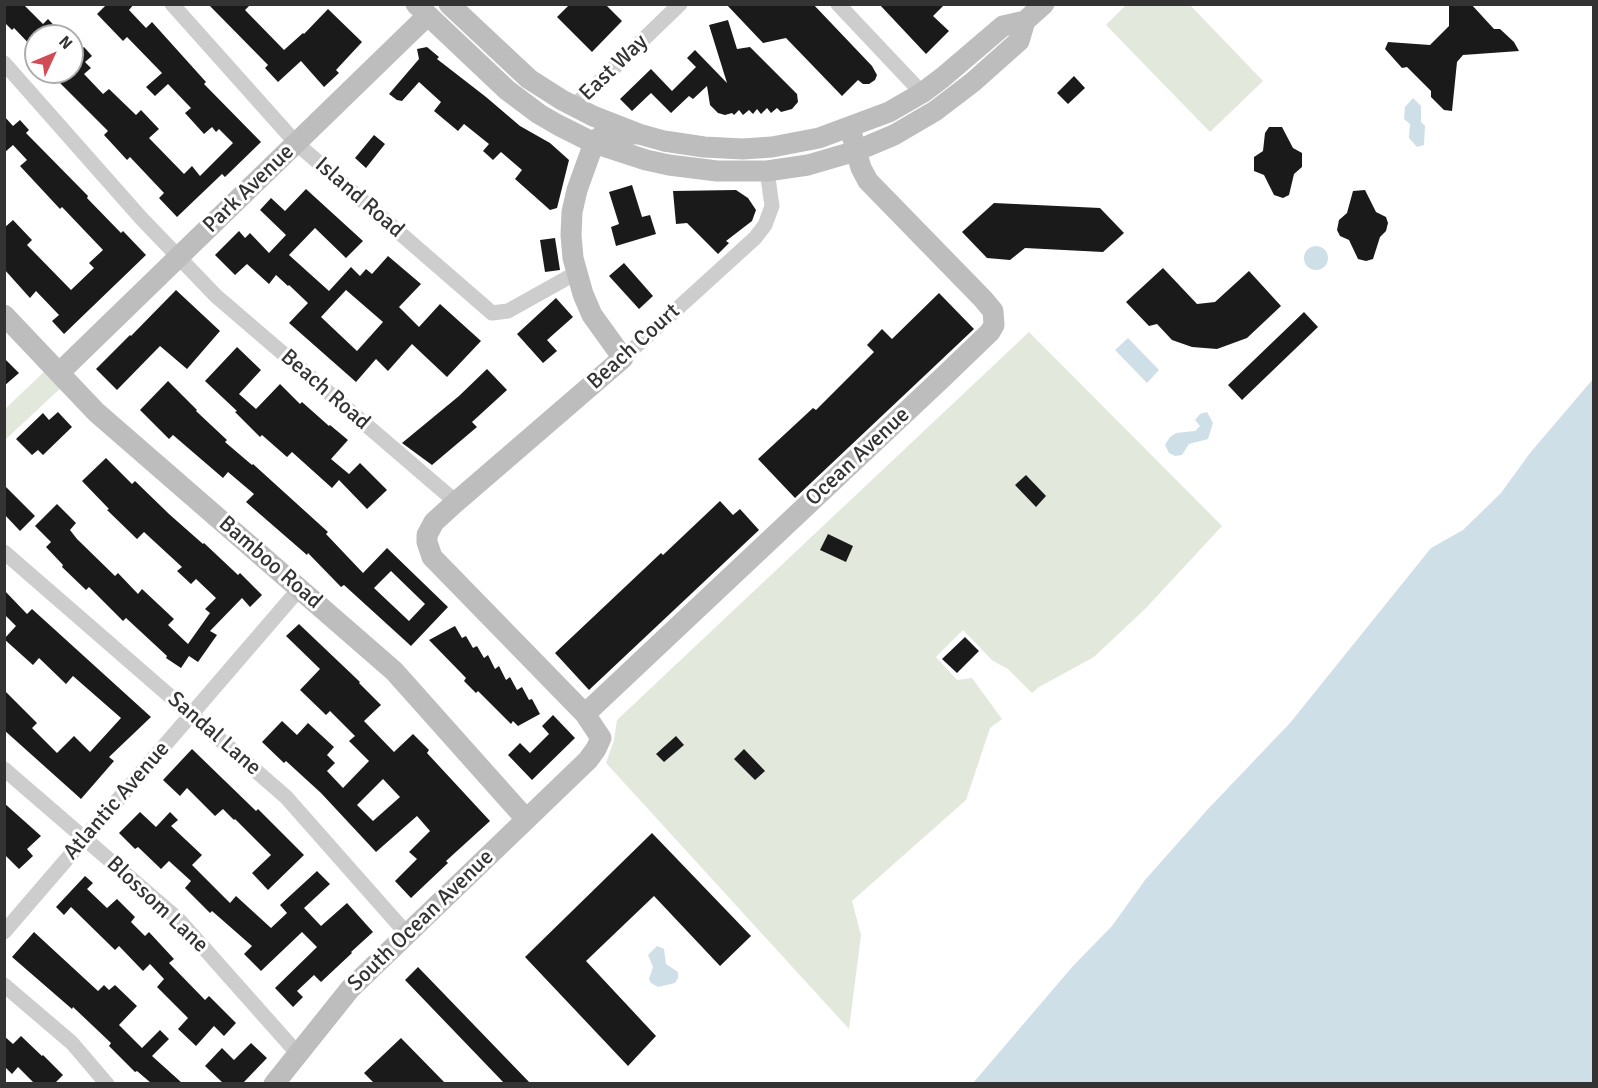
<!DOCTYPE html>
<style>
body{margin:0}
#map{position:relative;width:1598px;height:1088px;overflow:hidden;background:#fff;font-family:Signika,sans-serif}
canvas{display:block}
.frame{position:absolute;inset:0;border:6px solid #333;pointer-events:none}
.north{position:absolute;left:24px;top:24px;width:60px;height:60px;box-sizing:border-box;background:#fff;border:2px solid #adadad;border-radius:50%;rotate:46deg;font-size:16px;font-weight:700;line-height:24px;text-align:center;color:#333}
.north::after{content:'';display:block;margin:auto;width:21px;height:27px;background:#d24c55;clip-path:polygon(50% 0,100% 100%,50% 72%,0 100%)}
</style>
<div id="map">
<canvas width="1598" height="1088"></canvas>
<div class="frame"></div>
<div class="north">N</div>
</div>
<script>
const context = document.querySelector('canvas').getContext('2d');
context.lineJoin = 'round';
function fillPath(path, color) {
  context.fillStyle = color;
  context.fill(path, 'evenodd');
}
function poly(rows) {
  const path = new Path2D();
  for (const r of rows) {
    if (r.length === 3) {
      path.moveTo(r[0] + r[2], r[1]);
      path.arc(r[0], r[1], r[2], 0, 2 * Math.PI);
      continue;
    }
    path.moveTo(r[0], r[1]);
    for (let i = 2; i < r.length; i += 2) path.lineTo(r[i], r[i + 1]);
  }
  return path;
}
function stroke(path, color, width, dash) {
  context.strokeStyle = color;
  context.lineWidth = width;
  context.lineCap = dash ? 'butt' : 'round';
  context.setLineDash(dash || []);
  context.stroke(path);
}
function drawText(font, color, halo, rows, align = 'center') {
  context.font = font + ' Signika,sans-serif';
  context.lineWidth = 6;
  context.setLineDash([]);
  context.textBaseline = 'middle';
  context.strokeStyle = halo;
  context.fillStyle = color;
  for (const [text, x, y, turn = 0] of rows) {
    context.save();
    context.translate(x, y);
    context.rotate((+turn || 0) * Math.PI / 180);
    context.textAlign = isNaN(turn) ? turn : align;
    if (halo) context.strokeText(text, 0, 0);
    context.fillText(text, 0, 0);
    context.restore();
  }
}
const green = poly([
 [1127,4,1190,5,1263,81,1210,132,1106,25],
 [1029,332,1222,526,1146,608,1094,657,1039,687,1032,693,1008,669,993,661,963,630,936,657,957,680,972,678,1002,719,990,728,966,800,852,901,861,935,849,1029,606,763,614,740,617,720],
 [49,367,65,384,5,440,5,409]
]);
const water = poly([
 [1413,98,1421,106,1421,122,1425,126,1424,145,1417,147,1409,138,1410,124,1404,119,1405,107],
 [1316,258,12],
 [1128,338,1159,370,1147,383,1115,350],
 [1593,379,1593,1083,973,1083,1073,966,1112,926,1145,880,1208,809,1290,723,1431,548,1463,530,1501,493,1530,453],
 [1207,412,1213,423,1208,439,1189,444,1182,455,1175,456,1169,453,1165,445,1170,437,1176,433,1195,431,1200,426,1195,420,1200,414],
 [657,946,664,949,666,964,678,972,678,978,675,983,658,987,651,983,649,979,653,967,648,955]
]);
const building = poly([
 [4,4,23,4,43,24,48,19,64,36,36,36,36,51,14,28,12,30,4,22],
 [107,4,134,4,129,10,146,28,152,22,206,82,204,84,261,142,225,177,222,174,177,217,159,198,164,193,130,157,127,160,104,135,108,131,49,72,72,72,72,44,79,51,84,47,92,56,85,62,91,68,84,74,103,94,109,89,136,115,141,110,159,129,149,138,184,174,192,166,200,176,233,143,219,129,216,132,212,127,204,134,185,113,191,108,168,84,155,96,146,87,162,73,127,37,123,41,97,14],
 [208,4,251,4,245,10,284,50,303,33,304,34,328,9,362,42,336,70,339,73,324,87,301,61,278,82,265,68,268,65],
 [570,4,605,4,622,21,592,52,557,17],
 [726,4,813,4,872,66,877,75,875,80,869,84,863,84,858,80,842,96,786,38,763,43],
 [879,4,945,4,933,16,949,31,926,54],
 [1449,4,1471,4,1494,29,1500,29,1514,42,1519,51,1463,55,1457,62,1452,111,1444,110,1431,97,1431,91,1407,67,1402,68,1385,49,1388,42,1430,45,1449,26],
 [728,20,737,49,750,47,797,94,798,102,792,109,781,112,777,108,771,113,767,108,761,114,757,109,753,114,749,110,743,115,739,110,734,115,732,113,725,115,718,113,710,105,707,86,693,99,689,96,671,113,651,93,632,111,620,99,651,69,672,91,696,67,687,58,695,50,727,83,709,25],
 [427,47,439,57,437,59,486,97,520,126,550,143,569,160,557,208,550,210,515,179,522,170,501,152,493,160,483,151,489,144,464,124,458,131,434,111,441,102,419,82,402,101,397,100,389,94,419,59,417,49],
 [1074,76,1085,88,1068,104,1057,93],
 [4,116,13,126,20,120,29,130,26,133,88,196,87,198,121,233,123,231,146,255,64,334,52,321,59,315,36,291,30,298,4,269,4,228,13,220,32,240,27,245,71,290,94,268,89,263,103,250,62,207,60,209,20,166,27,160,13,145,4,153],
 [1269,127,1282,127,1293,148,1302,153,1302,167,1294,174,1289,195,1283,198,1274,195,1264,175,1254,171,1254,157,1263,151,1265,133],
 [374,135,385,144,366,168,355,158],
 [632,185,642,217,650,215,656,234,616,246,611,227,619,224,609,192],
 [306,189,363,241,346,258,315,228,289,255,329,291,351,267,360,276,366,269,372,274,388,256,421,284,399,307,419,327,440,304,481,341,447,377,412,344,388,371,376,359,356,382,289,323,308,303,289,285,288,286,276,275,269,284,247,264,235,275,215,255,239,231,245,238,250,233,269,253,286,235,260,210,271,198,285,211],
 [346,290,383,322,357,351,321,317],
 [736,190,748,198,756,210,752,221,726,241,729,243,718,254,687,223,676,224,673,191],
 [1365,190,1376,212,1386,217,1388,223,1386,231,1380,237,1373,259,1366,261,1358,259,1349,240,1340,236,1337,230,1339,220,1347,213,1353,191],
 [994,203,1100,208,1124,233,1103,252,1025,248,1010,260,987,258,962,232],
 [555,238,560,270,545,272,540,240],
 [624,263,653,296,639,309,609,276],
 [1163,268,1197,304,1215,302,1249,271,1281,306,1247,338,1217,349,1192,347,1172,340,1157,324,1149,326,1126,302],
 [176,290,220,331,187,369,160,346,117,390,96,369,130,335,131,336],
 [939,293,974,329,795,498,758,459,813,408,816,410,874,352,867,345,882,329,892,339],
 [556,298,573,317,547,340,557,351,543,363,517,334],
 [1304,312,1318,327,1242,400,1228,385],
 [237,347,261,370,239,394,256,409,280,384,300,404,302,402,329,426,330,425,348,440,331,459,349,474,360,463,387,490,367,509,339,480,332,488,292,452,287,457,262,435,260,437,235,412,237,411,205,381],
 [4,358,19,373,4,386],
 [487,369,507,390,472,422,477,427,432,465,402,443,459,396],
 [168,381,197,410,196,411,227,440,225,442,252,465,253,464,328,532,326,534,363,573,387,548,448,607,411,646,344,585,341,587,308,553,307,555,246,502,254,494,228,472,223,478,173,435,169,439,140,410],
 [391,571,425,604,409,621,374,588],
 [58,412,72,427,43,455,38,450,32,455,16,439,43,413,49,420],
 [106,458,132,484,135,481,169,514,203,544,204,543,238,575,240,573,262,595,250,607,242,598,210,631,217,635,198,662,189,656,181,668,166,658,167,656,126,618,123,621,89,587,86,590,62,567,63,565,46,547,51,542,35,526,57,504,76,523,70,530,77,539,115,576,118,573,138,594,142,589,174,619,168,625,188,644,210,613,205,609,216,598,196,579,191,584,177,571,182,567,144,532,137,539,107,510,109,509,82,481],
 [1026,475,1046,496,1036,507,1015,485],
 [4,485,35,516,20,531,4,514],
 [720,501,733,515,740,509,759,530,589,690,555,653,661,553,663,555],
 [828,534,853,546,846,562,820,550],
 [4,590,27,614,32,609,151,717,109,757,114,761,81,799,4,730,4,690,37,723,32,728,57,753,74,736,90,752,121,718,73,676,66,684,39,658,33,665,4,639,16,626,4,614],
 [299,624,360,682,359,683,381,705,364,721,394,752,413,734,429,750,427,753,490,821,446,861,448,863,411,898,395,881,417,859,409,852,430,831,417,816,376,852,321,793,286,761,284,763,262,742,282,721,297,735,308,723,334,747,327,755,335,763,327,771,343,788,369,761,349,741,355,736,330,711,326,715,300,690,320,669,286,636],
 [383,779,400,797,373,821,357,805],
 [455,626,462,638,466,636,473,648,477,646,484,658,488,655,495,669,499,666,506,680,510,677,517,690,522,687,529,700,532,699,540,714,518,726,513,721,511,724,478,691,476,693,464,681,466,678,429,640],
 [965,637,979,651,957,673,942,659],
 [553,715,575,738,532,780,508,755,520,743,530,753,549,734,542,726],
 [676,736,684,745,664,762,656,754],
 [192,749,256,811,258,809,304,855,268,890,252,873,271,855,235,819,234,820,223,809,215,816,187,788,180,796,163,780],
 [744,749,765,771,755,780,734,759],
 [4,803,41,836,27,849,33,856,19,869,4,854],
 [140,812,156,827,170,812,178,820,171,826,202,855,192,865,230,903,236,896,271,928,287,913,280,905,317,871,330,884,304,908,321,926,347,903,373,932,351,952,352,953,321,982,314,975,297,991,303,997,293,1007,275,988,317,947,302,932,261,971,244,954,252,946,212,911,210,913,185,888,191,881,169,861,161,869,138,847,135,849,119,833],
 [652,833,751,936,720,966,654,896,586,961,656,1036,628,1066,525,957],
 [85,876,93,883,87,889,107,908,117,899,135,917,131,922,145,936,149,932,174,959,169,963,205,1000,209,996,236,1023,224,1036,214,1026,196,1046,178,1029,188,1018,157,987,164,979,150,964,143,971,119,946,115,950,71,907,64,915,56,907],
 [34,932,98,991,104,985,109,990,115,985,137,1006,119,1025,142,1048,160,1030,169,1039,152,1056,182,1083,151,1083,137,1071,135,1072,109,1046,111,1043,73,1007,72,1009,12,957],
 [418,967,530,1083,504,1083,405,980],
 [4,1036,13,1044,21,1036,42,1056,43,1055,63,1075,55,1083,34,1083,18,1067,12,1074,4,1066],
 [401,1038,445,1083,374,1083,364,1073],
 [251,1043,267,1058,243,1083,223,1083,205,1066,222,1048,234,1060]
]);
const street = poly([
 [172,4,296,143,492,313,508,311,576,273],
 [838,4,922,93],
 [4,63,141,218,216,296,456,502],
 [573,107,680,4],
 [623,358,755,238,765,225,772,206,767,171],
 [4,552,286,797,407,934],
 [4,769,179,920,298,1054],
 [4,932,300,588],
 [4,985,72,1043,107,1084]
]);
const secondary = poly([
 [416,4,507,90,539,114,558,125,594,143,646,160,669,165,717,171,767,171,808,165,856,151,894,135,935,111,973,82,1019,41,1025,21],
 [449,4,529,79,562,100,593,116,639,134,664,141,704,147,743,149,772,147,819,138,889,112,922,93,942,78,1003,26,1025,21,1044,4],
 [4,315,96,412,394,671,526,819],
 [59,373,427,16],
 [585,714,940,380,990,332,994,325,993,311,983,299,868,181,861,168,850,128],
 [274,1084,350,989,588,760,596,749,601,738,585,714,432,557,427,542,427,535,434,522,456,502,623,358,592,315,583,294,573,258,571,235,572,212,577,190,595,140,607,133,639,134]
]);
const streetNames = [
 ["East Way",614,68,-44],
 ["Park Avenue",249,189,-44],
 ["Island Road",359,198,41],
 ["Beach Court",634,347,-42],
 ["Beach Road",325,390,41],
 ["Ocean Avenue",858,457,-43],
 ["Bamboo Road",270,563,41],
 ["Sandal Lane",214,734,41],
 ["Atlantic Avenue",117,801,-49],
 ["Blossom Lane",157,905,43],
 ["South Ocean Avenue",421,921,-44]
];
fillPath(green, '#e3e8dd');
fillPath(water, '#cfdfe8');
fillPath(building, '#1a1a1a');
stroke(street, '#cdcdcd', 15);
stroke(secondary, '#bdbdbd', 21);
drawText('22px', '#333', '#fff', streetNames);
</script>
